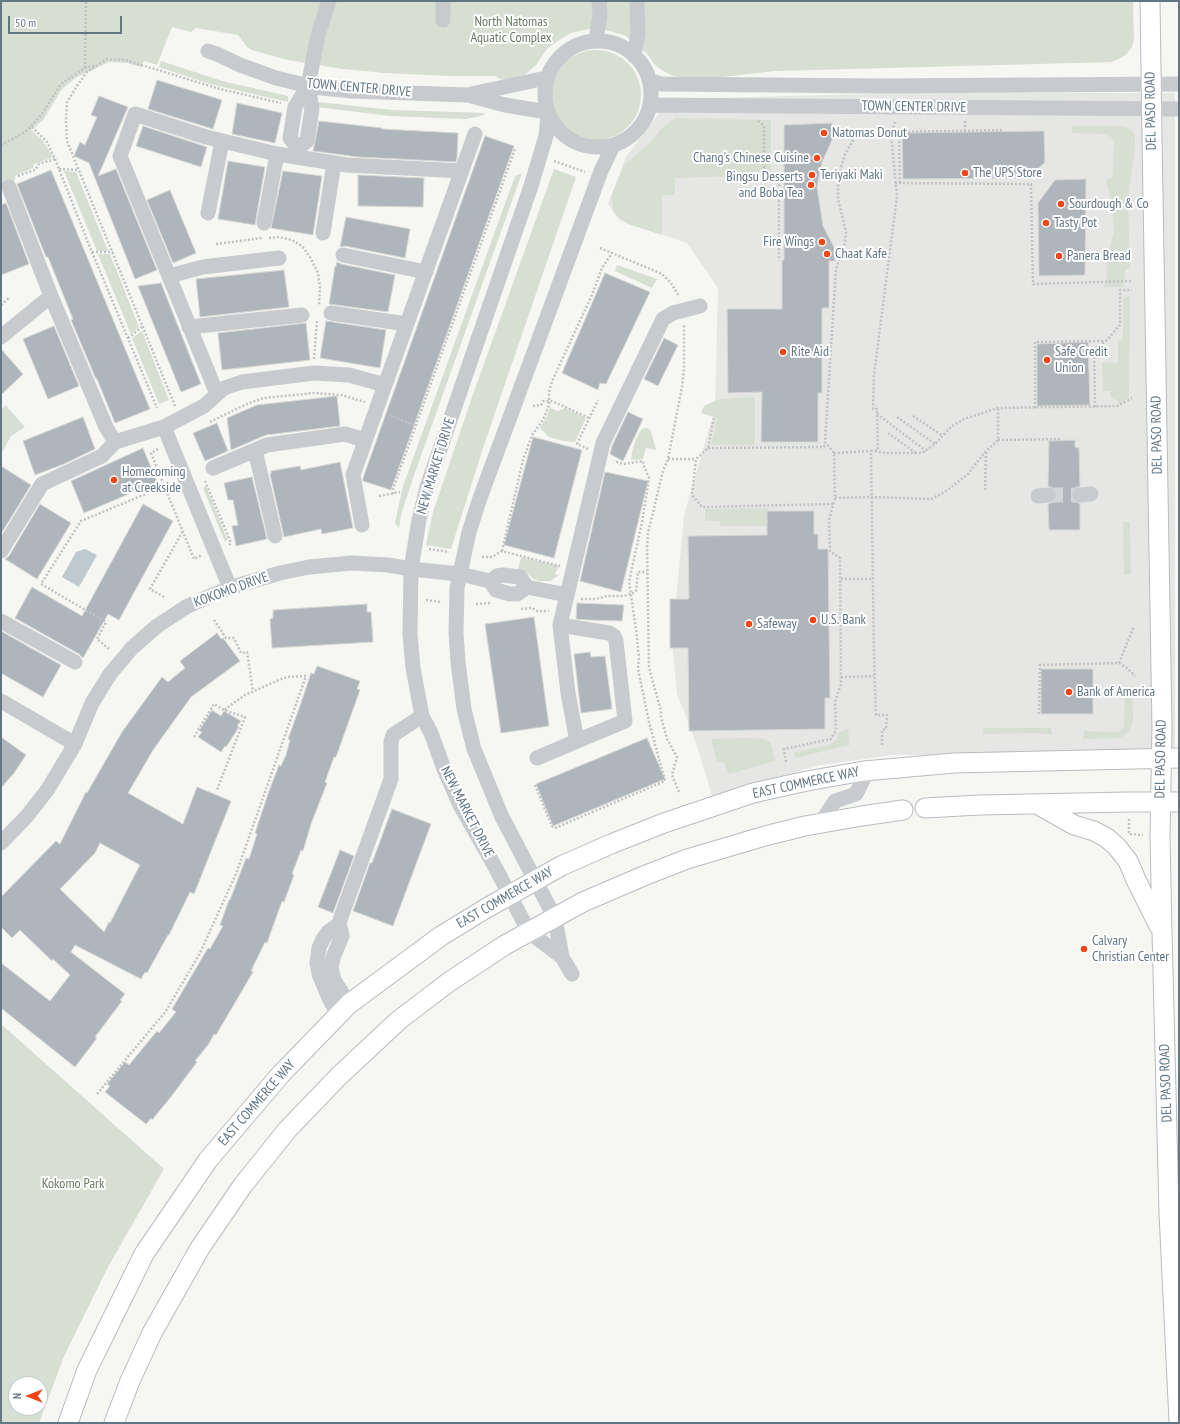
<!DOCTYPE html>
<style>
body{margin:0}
#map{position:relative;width:1180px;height:1424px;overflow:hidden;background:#f6f6f2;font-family:"PT Sans Narrow",sans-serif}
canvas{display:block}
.frame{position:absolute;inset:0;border:2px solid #627685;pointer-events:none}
.north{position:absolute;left:8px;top:1376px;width:40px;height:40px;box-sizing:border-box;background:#fff;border:1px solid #c0c8ce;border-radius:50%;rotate:270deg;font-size:11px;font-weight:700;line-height:16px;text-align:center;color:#627685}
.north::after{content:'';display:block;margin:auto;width:14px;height:18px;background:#f04718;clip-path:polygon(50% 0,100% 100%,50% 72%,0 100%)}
.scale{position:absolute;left:8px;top:16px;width:114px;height:18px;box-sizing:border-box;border:2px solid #627685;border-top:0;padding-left:5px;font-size:12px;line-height:14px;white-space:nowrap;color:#627685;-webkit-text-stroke:3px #fff;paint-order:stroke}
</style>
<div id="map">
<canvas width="1180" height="1424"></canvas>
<div class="frame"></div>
<div class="north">N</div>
<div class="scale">50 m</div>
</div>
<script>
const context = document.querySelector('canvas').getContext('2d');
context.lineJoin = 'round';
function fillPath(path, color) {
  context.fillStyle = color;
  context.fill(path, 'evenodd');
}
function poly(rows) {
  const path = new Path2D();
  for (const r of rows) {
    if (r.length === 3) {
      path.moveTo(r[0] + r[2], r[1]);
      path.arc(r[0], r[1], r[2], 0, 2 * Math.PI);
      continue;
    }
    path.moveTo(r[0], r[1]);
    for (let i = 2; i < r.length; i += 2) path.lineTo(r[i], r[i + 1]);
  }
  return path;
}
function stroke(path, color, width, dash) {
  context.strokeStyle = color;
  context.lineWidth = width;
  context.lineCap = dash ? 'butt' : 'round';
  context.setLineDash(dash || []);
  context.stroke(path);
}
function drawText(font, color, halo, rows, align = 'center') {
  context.font = font + ' "PT Sans Narrow",sans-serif';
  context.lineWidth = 4;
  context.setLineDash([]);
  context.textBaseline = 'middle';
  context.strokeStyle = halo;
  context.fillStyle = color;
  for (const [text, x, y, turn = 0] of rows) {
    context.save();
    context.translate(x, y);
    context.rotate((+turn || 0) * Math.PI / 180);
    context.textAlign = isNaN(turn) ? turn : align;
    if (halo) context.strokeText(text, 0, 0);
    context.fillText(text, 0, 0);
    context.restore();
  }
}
const built = poly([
 [905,93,1175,93,1175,754,892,755,815,766,713,799,695,740,677,694,672,643,684,515,715,409,718,288,687,243,619,220,608,204,626,157,670,99]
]);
const green = poly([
 [1,1,1133,1,1134,39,1132,47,1126,55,1112,62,775,71,714,78,682,77,671,75,662,70,654,64,649,56,636,43,624,35,605,30,588,29,571,33,553,44,546,50,537,64,526,74,519,77,506,80,500,79,495,76,449,76,385,73,343,69,288,60,252,50,247,47,238,35,196,28,191,32,172,27,157,65,144,61,141,67,127,63,109,62,77,77,62,89,43,120,31,130,43,141,52,155,51,158,34,164,33,168,15,176,14,183,1,188],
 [596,95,45],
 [161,61,222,81,288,96,288,102,210,84,159,67],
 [318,102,393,110,485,113,484,115,466,119,390,116,317,107],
 [675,118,771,120,771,175,675,178,675,195,662,195,662,235,628,224,614,213,611,197,624,165,652,141,661,129],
 [1071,126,1118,126,1126,127,1132,131,1135,136,1135,148,1128,198,1130,269,1125,269,1124,287,1104,287,1107,275,1106,265,1114,231,1112,205,1106,181,1112,177,1113,171,1114,143,1111,137,1104,134,1073,133],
 [554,169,576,177,483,448,451,549,426,545,433,512,471,400],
 [64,171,76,172,108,251,97,251],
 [522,173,413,478,401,515,399,528,395,523,403,486,515,176],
 [98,254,110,254,139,327,131,334],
 [617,265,657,279,652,288,615,271],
 [1130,296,1129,397,1119,404,1116,400,1111,398,1110,391,1103,391,1102,362,1118,363,1118,343,1123,337,1123,297],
 [142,331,169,400,159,404,132,338],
 [755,397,755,445,711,445,717,418,701,413,704,406,719,399],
 [6,405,8,408,25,427,11,436,1,454,1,410],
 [550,408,558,411,565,408,586,418,575,442,563,441,549,437,540,428,547,416],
 [645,428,648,428,651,431,656,450,646,448,643,459,631,460,632,452,636,439,641,430],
 [206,486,227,539,225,542,203,488],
 [768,508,768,526,720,526,720,521,705,521,705,509],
 [1123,522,1130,522,1131,575,1124,575],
 [521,557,559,566,555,574,559,575,550,581,539,581,534,579,526,573,518,570],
 [1125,688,1132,688,1133,720,1129,732,1120,738,1083,739,1084,731,1118,732,1122,729,1124,725],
 [983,728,1051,728,1052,735,1035,733,983,734],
 [848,729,850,745,795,758,794,752,830,745,836,740,839,732],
 [751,738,765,739,771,743,775,761,729,774,724,762,717,762,711,739],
 [1,1024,164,1169,108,1267,65,1354,39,1423,1,1423],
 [16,1384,40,1384,40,1408,16,1408]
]);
const water = poly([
 [85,549,97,555,79,587,62,577,76,552]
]);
const building = poly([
 [157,80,222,100,213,129,148,109,157,80],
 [99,96,128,107,98,176,116,169,157,270,135,279,89,163,74,156,80,142,85,145,97,117,91,115,99,96],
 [237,103,282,113,275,143,232,134,237,103],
 [319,121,382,128,382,129,458,133,457,158,456,162,358,157,313,151,319,121],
 [832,123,833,138,822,162,817,187,823,226,834,247,835,261,829,261,829,308,822,308,822,393,818,393,818,442,761,442,762,392,728,393,727,309,782,309,782,260,784,260,784,125,832,123],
 [143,126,207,147,201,167,136,146,143,126],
 [1044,131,1045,162,1028,178,903,179,902,133,1044,131],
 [485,136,514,146,391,490,363,481,363,478,485,136],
 [228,161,265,167,255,225,218,219,228,161],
 [51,170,150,409,115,423,97,379,96,379,71,320,73,319,48,257,46,257,17,184,51,170],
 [283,171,322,176,313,235,271,228,283,171],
 [358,175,424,178,423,207,358,206,358,175],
 [1086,179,1085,275,1039,276,1038,203,1055,180,1086,179],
 [170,190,196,253,173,263,147,200,170,190],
 [6,203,29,264,1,275,1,205,6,203],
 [346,217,410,229,405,258,345,246,340,247,346,217],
 [337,262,341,264,395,275,388,312,329,304,335,266,336,267,337,262],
 [284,270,289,307,200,317,196,279,284,270],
 [605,273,650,292,606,384,600,383,598,390,562,373,605,273],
 [161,283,201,384,181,392,138,286,161,283],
 [326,321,386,330,380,368,320,358,326,321],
 [306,323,310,360,222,370,218,333,306,323],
 [54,326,79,386,48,399,23,339,54,326],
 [664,338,678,345,658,386,644,379,664,338],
 [1088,342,1090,405,1037,406,1037,344,1088,342],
 [1,349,23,374,1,395,1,349],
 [337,396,340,426,266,435,231,450,227,418,257,405,337,396],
 [628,412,643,419,623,461,610,454,612,446,628,412],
 [83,417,95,449,64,464,35,475,23,441,83,417],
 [217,423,228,451,205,461,193,433,217,423],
 [533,437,582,450,554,558,504,545,533,437],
 [1075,440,1075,447,1079,448,1080,486,1075,488,1072,492,1071,495,1073,500,1080,504,1080,530,1049,530,1048,504,1054,502,1056,498,1057,494,1055,489,1048,486,1049,441,1075,440],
 [143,448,157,482,84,513,71,481,143,448],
 [340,462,353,528,322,534,321,529,284,537,270,474,271,474,271,471,300,466,301,470,340,462],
 [1,466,31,485,1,534,1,466],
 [605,472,648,481,621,592,580,581,605,472],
 [252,477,267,539,236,546,232,526,238,525,233,500,228,500,224,483,252,477],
 [40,504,71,523,37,579,5,559,9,556,40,504],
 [143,504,173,521,119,620,108,614,83,658,79,654,15,618,32,587,82,616,143,504],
 [767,511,814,511,814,534,818,534,818,549,828,549,830,698,825,698,825,729,689,731,688,648,670,648,670,599,689,599,688,536,767,535,767,511],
 [577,603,624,605,622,621,588,620,576,619,577,603],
 [367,604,367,612,371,612,373,642,272,648,270,619,273,618,273,610,367,604],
 [534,617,549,726,501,733,485,624,534,617],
 [1,631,61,665,43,697,1,673,1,631],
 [217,633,221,639,223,638,240,661,191,697,153,750,128,793,183,824,197,787,231,801,194,894,190,892,169,935,168,935,147,973,145,972,141,979,75,945,71,952,125,994,120,1000,122,1001,95,1037,97,1038,75,1067,1,1008,1,963,50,1001,70,975,53,959,52,961,20,930,12,938,1,927,1,897,56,841,60,844,86,792,87,793,122,732,162,677,168,682,185,668,180,661,217,633],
 [100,843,140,865,110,923,109,922,104,932,60,889,95,853,100,843],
 [590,652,591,657,605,656,612,709,581,713,574,654,590,652],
 [317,666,360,681,357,689,360,690,336,757,334,757,325,782,327,783,311,824,303,851,301,850,292,874,294,875,284,902,282,901,267,943,265,942,251,971,253,972,216,1035,214,1034,208,1045,195,1061,197,1062,170,1098,152,1120,151,1118,146,1124,105,1092,110,1086,107,1084,125,1062,129,1065,157,1031,159,1033,176,1012,172,1009,208,948,210,949,223,926,220,925,229,900,230,900,246,858,249,859,257,834,255,833,269,791,279,765,281,766,286,755,290,740,288,739,301,703,311,673,314,674,317,666],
 [1041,669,1093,669,1093,714,1041,714,1041,669],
 [212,710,221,716,224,711,241,721,237,726,239,727,226,747,225,746,221,752,198,737,202,732,199,731,212,710],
 [1,737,26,755,14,773,1,788,1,737],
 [647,738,665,779,553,826,536,784,647,738],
 [392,809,431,824,393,926,353,911,370,863,372,863,392,809],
 [340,850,354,856,333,913,318,907,340,850]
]);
const minorTunnel = poly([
 [1048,495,1080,495]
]);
const path = poly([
 [85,68,86,1],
 [758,121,764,126,764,175,779,176,779,261],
 [965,121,965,130],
 [1,145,25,132,35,122,42,114,61,84,85,68,96,65],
 [55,159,89,245,157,408],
 [554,161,585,172],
 [59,169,79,170],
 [18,176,35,170,39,164,55,159,47,142,31,126],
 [895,183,1031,184,1033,284,1132,281],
 [900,183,899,132,1003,130],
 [269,238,279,237,292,240,302,246,310,257,318,273,320,287,319,305],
 [216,244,262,238],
 [600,248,662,274,671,283,679,296],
 [92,252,113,252],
 [1,305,10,297],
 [128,338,143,326],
 [314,359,317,320],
 [175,406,67,141,66,122,67,102,77,86,87,72,107,59,125,60,220,89,281,103],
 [533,406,541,405,543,401,552,401,589,418],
 [1095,407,1094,349,1106,341,1120,325,1120,290,1132,290],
 [1035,408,1035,342,1105,341],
 [877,414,926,451],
 [390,415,416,426],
 [913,416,943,436],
 [897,417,935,444],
 [714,418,708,448,696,459,692,495,702,507,833,504],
 [210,422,249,403,264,398,314,393,341,395,365,402],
 [888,433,916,453],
 [998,440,1062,439],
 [708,448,824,447,825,442],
 [158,449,151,453,194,559,202,555],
 [588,449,577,444,598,400],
 [875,451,885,453,922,453,935,444,951,427,964,419,998,408,1117,406,1132,398],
 [834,453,871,451],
 [668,459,696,459],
 [205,481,231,543,228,546],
 [985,490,986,451],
 [393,494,393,489,515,149],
 [379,496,400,492],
 [835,498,871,497,931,499,945,492,968,474,984,453,998,440,998,408],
 [429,549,449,552],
 [502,551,523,460,532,435,543,420,549,405,549,391,553,379,592,295,602,268,612,253],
 [482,557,492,557,502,551,560,566],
 [841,579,873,579],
 [164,597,150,589,183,531],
 [581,599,596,599,607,596,623,596,631,594,636,591,638,572,647,572],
 [426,600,442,602],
 [476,604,490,603],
 [521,609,532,608,537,611,549,611],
 [214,620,226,638,234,638,241,653,247,652,253,691],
 [109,649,97,639,106,622,41,584,81,521,165,486],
 [1119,663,1127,668,1135,676],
 [841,677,874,676],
 [1039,714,1040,665,1119,663,1134,626],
 [194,737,214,704,224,710,245,717,217,790],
 [882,745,882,730,886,729,887,715,876,715,874,656,871,451,878,450,877,409,873,409,874,375,897,196,891,134,895,122],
 [786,762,784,749,831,739,836,730,835,702,841,684,840,558,830,551,829,520,835,498,834,453,825,442,836,269,845,243,846,232,838,199,838,178,845,154,856,135],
 [535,785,552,826,555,828,665,781,649,722,638,669,639,657,636,629,629,582,642,522,649,478,644,466,643,461,623,464,614,461],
 [679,792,672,775,677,757,667,739,661,717,661,711,649,668,647,548,648,533,663,471,668,459,682,387,684,368,684,324],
 [1129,819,1129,834,1143,835],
 [97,1094,166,1011,200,953,236,874,306,676,287,677,279,680,245,695,224,710]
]);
const minor = poly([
 [443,20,443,1],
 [596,40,600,15,599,1],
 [598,94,53],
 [208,51,217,54,240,65,276,78,313,87,351,91,468,95,505,105,547,112],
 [634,56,638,33,637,1],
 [649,80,661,84,878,86,1179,84],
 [471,94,546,78],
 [650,105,1179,109],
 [548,116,546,136,531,186,427,487,419,520,411,569,410,634,413,668,422,716,431,733,444,769,460,805,494,865,529,932,562,957],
 [298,148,290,138,295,107,308,86,318,35,329,1],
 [297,157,298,148,307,141,312,109,308,86],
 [9,187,51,296],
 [208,213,222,141],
 [264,223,277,154],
 [323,233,334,163],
 [343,255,426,272],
 [169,276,203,267,279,258],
 [331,313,407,324],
 [189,327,302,315],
 [1,337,51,296,106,427,115,442],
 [217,394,120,156,135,114,206,137,277,154,347,165,462,171],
 [164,427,204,406,224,388,242,382,314,373,349,375,385,385,475,134],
 [255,450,275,536],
 [213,468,267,445,345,434,365,440],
 [1080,495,1091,494],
 [1038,496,1048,495],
 [362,525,353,475,385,385],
 [1,551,42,484,102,456,115,442,164,427,230,588],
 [527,587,567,595],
 [1,621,75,662],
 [560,625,609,633,614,636,616,641,625,721,577,741,568,693,560,625,603,443,663,319,673,313,700,306],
 [1,701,75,744],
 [537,758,577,741],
 [820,824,835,801,856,794,864,778,864,771],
 [1,843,27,816,48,789,75,744,92,703,110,674,132,648,157,626,186,607,212,595,239,585,280,573,309,567,352,563,388,565,411,569,460,574,490,581,496,590,510,594,517,594,527,587,520,577,503,575,497,576,490,581],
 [572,974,562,957,555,918,502,817,474,749,464,709,458,662,456,633,457,588,469,532,480,498,601,171,613,146],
 [349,1004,334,980,331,967,334,955,342,936,341,930,339,924,341,917,391,779,391,742,393,735,422,716],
 [338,1015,329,998,319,974,317,963,319,948,323,939,328,932,339,924]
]);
const major = poly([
 [1150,1,1152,137,1162,727,1160,836,1162,931,1169,1213,1179,1421],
 [1037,804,1074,825,1094,831,1107,838,1117,847,1128,861,1137,882,1159,926],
 [925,808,980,805,1128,802,1179,802],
 [68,1423,87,1370,144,1254,208,1160,281,1074,349,1004,441,936,485,909,561,866,611,844,664,823,753,793,807,781,864,771,954,763,1179,758],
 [114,1423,130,1381,152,1333,200,1248,243,1185,288,1129,338,1077,399,1020,449,982,505,945,583,902,646,875,687,859,765,836,805,826,862,816,903,810]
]);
const markers = [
 [824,133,4,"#f04718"],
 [817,158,4,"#f04718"],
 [965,173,4,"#f04718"],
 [812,175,4,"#f04718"],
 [811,185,4,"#f04718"],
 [1061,204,4,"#f04718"],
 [1046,223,4,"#f04718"],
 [822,242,4,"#f04718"],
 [827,254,4,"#f04718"],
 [1059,256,4,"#f04718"],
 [783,352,4,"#f04718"],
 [1047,360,4,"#f04718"],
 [114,480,4,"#f04718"],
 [813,620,4,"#f04718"],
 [749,624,4,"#f04718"],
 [1069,692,4,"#f04718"],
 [1084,949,4,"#f04718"]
];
const parkNames = [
 ["North Natomas",511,22],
 ["Aquatic Complex",511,38],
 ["Kokomo Park",73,1184]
];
const streetNames = [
 ["TOWN CENTER DRIVE",359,88,5],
 ["TOWN CENTER DRIVE",914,107,1],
 ["DEL PASO ROAD",1151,111,-91],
 ["DEL PASO ROAD",1157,435,-91],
 ["NEW MARKET DRIVE",436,466,-73],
 ["KOKOMO DRIVE",231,590,-20],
 ["DEL PASO ROAD",1161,759,-89],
 ["EAST COMMERCE WAY",806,783,-12],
 ["NEW MARKET DRIVE",467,812,63],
 ["EAST COMMERCE WAY",505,898,-30],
 ["DEL PASO ROAD",1166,1083,-92],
 ["EAST COMMERCE WAY",257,1103,-49]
];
const poiNames = [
 ["Natomas Donut",832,133],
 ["Chang's Chinese Cuisine",809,158,"right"],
 ["The UPS Store",973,173],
 ["Teriyaki Maki",820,175],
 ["Bingsu Desserts",803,177,"right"],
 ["and Boba Tea",803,193,"right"],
 ["Sourdough & Co",1069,204],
 ["Tasty Pot",1054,223],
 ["Fire Wings",814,242,"right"],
 ["Chaat Kafe",835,254],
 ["Panera Bread",1067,256],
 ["Rite Aid",791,352],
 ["Safe Credit",1055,352],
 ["Union",1055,368],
 ["Homecoming",122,472],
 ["at Creekside",122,488],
 ["U.S. Bank",821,620],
 ["Safeway",757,624],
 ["Bank of America",1077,692],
 ["Calvary",1092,941],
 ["Christian Center",1092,957]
];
fillPath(built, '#e6e7e5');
fillPath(green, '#d7ded2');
fillPath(water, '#bfcacf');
fillPath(building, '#aeb6bb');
stroke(building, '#d7d7d4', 1);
stroke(minorTunnel, '#d1d6d7', 15, [15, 8]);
stroke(major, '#b8bcc0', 21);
stroke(path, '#c0c2c4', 2.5, [2, 2]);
stroke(minor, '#c8cbce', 15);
stroke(major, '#fff', 19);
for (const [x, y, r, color] of markers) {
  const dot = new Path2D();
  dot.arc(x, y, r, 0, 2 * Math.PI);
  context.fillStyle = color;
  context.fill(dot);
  stroke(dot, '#fff', 1.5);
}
drawText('14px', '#677c62', '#fff', parkNames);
drawText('14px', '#627685', '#fff', streetNames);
drawText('14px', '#627685', '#fff', poiNames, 'left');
</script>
